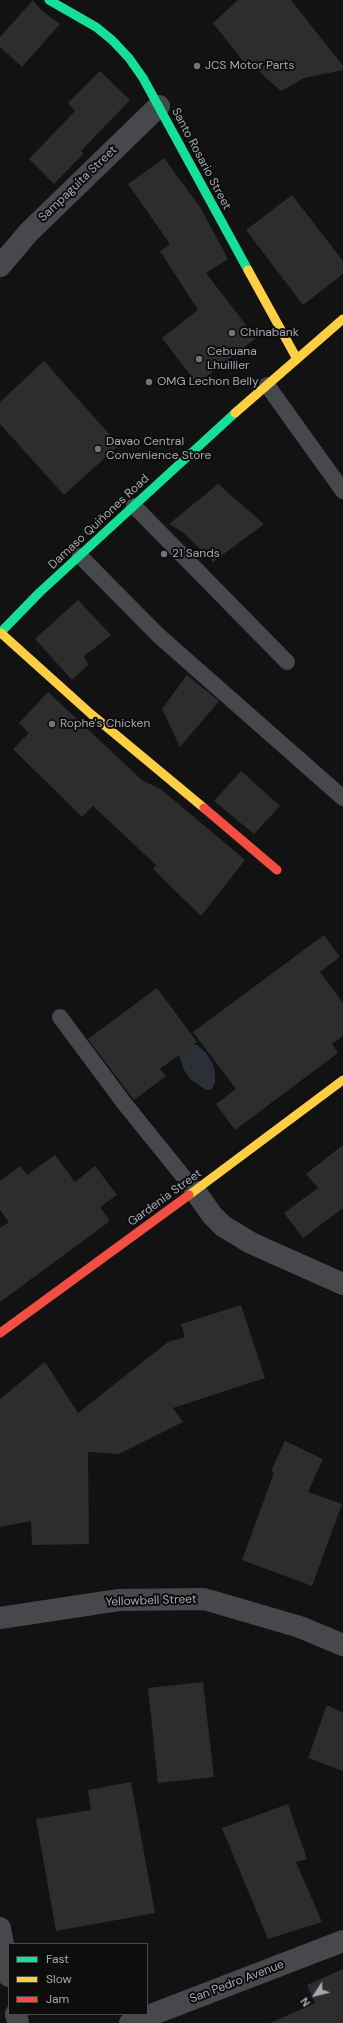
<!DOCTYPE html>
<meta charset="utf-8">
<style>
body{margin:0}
#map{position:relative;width:343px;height:2023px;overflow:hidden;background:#121213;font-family:"DM Sans",sans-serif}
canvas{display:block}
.legend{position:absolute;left:8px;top:1943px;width:140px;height:72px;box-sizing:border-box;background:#0d0d0e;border:1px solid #494b50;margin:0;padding:5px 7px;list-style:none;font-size:12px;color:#a4a8b2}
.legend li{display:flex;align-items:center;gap:8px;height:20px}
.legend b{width:20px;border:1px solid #494b50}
.north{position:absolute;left:295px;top:1975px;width:40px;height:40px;-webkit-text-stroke:3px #0d0d0e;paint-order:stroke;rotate:234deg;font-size:11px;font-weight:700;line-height:16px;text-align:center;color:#a4a8b2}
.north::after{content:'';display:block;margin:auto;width:14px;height:18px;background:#a4a8b2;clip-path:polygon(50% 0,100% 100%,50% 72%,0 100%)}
</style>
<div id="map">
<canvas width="343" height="2023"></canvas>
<ul class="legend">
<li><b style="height:5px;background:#16e098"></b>Fast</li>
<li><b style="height:5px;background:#ffcf43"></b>Slow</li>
<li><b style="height:5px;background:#f24e42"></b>Jam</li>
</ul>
<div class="north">N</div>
</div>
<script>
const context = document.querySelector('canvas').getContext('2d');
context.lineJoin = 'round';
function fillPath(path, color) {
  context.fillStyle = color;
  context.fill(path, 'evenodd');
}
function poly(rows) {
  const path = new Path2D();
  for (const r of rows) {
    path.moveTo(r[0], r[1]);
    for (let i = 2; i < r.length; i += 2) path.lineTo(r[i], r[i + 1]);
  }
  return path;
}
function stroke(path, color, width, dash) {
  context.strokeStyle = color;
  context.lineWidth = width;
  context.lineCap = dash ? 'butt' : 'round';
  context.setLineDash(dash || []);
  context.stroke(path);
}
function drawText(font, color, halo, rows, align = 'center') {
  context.font = font + ' "DM Sans",sans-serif';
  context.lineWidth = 4;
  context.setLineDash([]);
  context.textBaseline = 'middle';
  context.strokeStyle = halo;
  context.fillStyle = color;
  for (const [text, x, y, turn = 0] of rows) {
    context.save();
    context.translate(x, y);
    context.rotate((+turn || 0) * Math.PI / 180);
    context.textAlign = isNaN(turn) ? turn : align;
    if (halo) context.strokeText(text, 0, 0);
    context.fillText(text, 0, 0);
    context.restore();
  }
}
const water = poly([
 [187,1044,197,1045,206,1053,212,1062,215,1072,215,1083,211,1090,206,1090,190,1079,184,1070,178,1053]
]);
const building = poly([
 [33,0,42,11,60,24,22,67,0,47,0,37],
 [238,0,291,0,343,66,343,70,304,78,281,91,255,68,251,71,213,23],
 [100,71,130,100,81,151,84,153,54,184,29,159,75,111,68,103],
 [164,158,200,207,228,259,206,273,256,338,197,384,162,338,198,310,160,251,170,244,128,184],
 [292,195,343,261,343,274,303,305,246,230],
 [44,361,119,445,64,495,0,424,0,402],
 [218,484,264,524,213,562,184,533,169,524],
 [78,600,111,635,84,656,88,665,72,680,35,639],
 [187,675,219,701,180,747,162,709],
 [48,692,142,780,162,790,245,860,201,916,153,869,156,865,93,806,82,817,13,749,29,733,19,723],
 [241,771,280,806,254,834,214,801],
 [324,935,340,957,320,972,343,1003,343,1036,332,1044,338,1053,235,1130,216,1104,236,1089,193,1032],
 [157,988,197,1042,160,1069,166,1076,134,1100,88,1039],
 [343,1145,343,1208,303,1238,284,1213,318,1188,306,1174],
 [55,1155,75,1182,95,1166,117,1195,100,1207,110,1221,0,1302,0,1228,9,1222,0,1210,0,1181,20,1166,27,1175],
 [241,1305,265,1378,173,1408,183,1422,119,1454,88,1452,89,1544,32,1545,31,1521,0,1527,0,1399,45,1362,78,1413,168,1342,185,1337,181,1324],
 [285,1441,323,1459,308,1492,342,1504,312,1586,242,1560,274,1473,271,1471],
 [203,1682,214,1777,158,1783,148,1688],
 [327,1705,343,1713,343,1771,308,1758],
 [131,1782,155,1913,56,1931,36,1819,91,1810,88,1790],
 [288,1804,307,1859,296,1862,322,1922,268,1939,222,1828],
 [343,1969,343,2023,270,2023,315,2003,307,1985]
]);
const lane = poly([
 [267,385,343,491],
 [134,506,287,662],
 [80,556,158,635,343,798],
 [60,1017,124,1103,195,1191]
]);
const street = poly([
 [0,266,29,232,159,106],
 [195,1191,212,1215,223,1226,251,1243,343,1284],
 [0,1618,119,1600,204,1599,300,1627,343,1645],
 [0,1928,9,1976],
 [16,2014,18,2023],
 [130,2023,343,1941]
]);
const fast = poly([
 [49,0,96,27,112,40,129,58,143,78,248,270],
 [0,633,40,592,235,413]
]);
const slow = poly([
 [248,270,297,359],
 [235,413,343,319],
 [1,633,91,714,204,808],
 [189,1195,343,1080]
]);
const jam = poly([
 [204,808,277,870],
 [0,1333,189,1195]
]);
const markers = [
 [197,66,4,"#71747a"],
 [232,333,4,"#71747a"],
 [199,359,4,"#71747a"],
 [149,382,4,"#71747a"],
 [98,449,4,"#71747a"],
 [164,554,4,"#71747a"],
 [52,724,4,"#71747a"]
];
const poiNames = [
 ["JCS Motor Parts",205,66],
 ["Chinabank",240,333],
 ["Cebuana",207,352],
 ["Lhuillier",207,366],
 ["OMG Lechon Belly",157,382],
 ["Davao Central",106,442],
 ["Convenience Store",106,456],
 ["21 Sands",172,554],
 ["Rophe's Chicken",60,724]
];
const streetNames = [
 ["Santo Rosario Street",201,159,62],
 ["Sampaguita Street",78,184,-44],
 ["Damaso Quiñones Road",99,522,-43],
 ["Gardenia Street",165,1198,-36],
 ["Yellowbell Street",151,1601,-2],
 ["San Pedro Avenue",237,1982,-21]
];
fillPath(water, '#2a3036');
fillPath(building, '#2d2d2e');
stroke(lane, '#46484b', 16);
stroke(street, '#46484b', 22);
stroke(fast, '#16e098', 9);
stroke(slow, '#ffcf43', 9);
stroke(jam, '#f24e42', 9);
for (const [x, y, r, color] of markers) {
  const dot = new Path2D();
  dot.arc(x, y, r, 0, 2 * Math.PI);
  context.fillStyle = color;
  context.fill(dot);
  stroke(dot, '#0d0d0e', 1.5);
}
drawText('12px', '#a4a8b2', '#0d0d0e', poiNames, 'left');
drawText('12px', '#a4a8b2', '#0d0d0e', streetNames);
</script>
